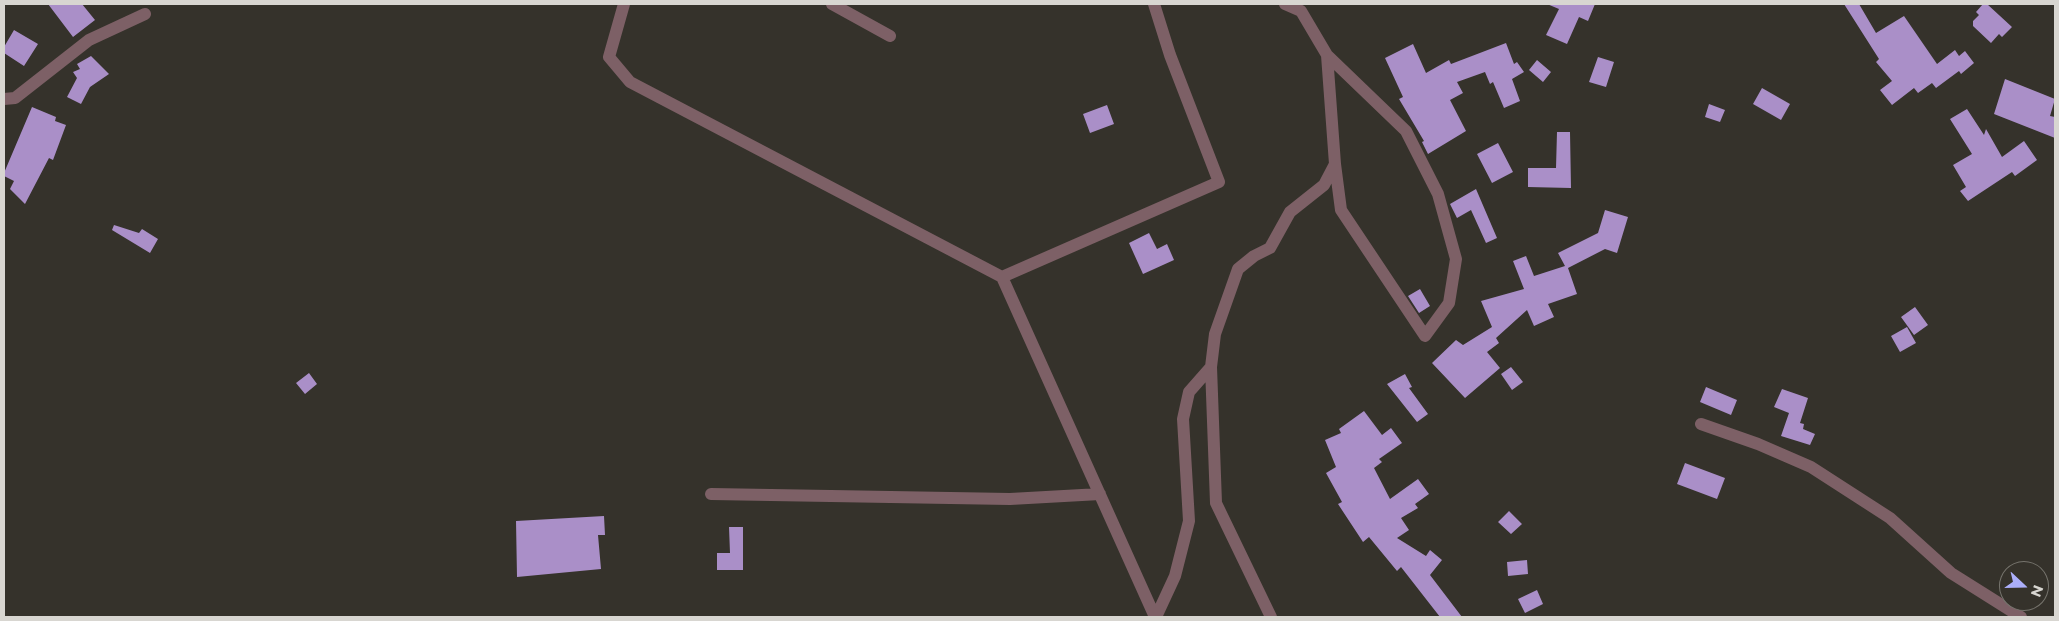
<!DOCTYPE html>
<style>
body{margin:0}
#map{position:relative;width:2059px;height:621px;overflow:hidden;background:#35322b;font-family:Montserrat,sans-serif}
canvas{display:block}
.frame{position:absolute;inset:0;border:5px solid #d8d6d1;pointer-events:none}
.north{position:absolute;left:1999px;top:561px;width:50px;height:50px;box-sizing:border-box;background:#35322b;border:1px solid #76746d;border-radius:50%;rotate:111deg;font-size:14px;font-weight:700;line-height:20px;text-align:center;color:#d8d6d1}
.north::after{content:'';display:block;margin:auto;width:18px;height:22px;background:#acaffb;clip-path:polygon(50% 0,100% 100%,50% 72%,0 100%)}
</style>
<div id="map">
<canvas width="2059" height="621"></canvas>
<div class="frame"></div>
<div class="north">N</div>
</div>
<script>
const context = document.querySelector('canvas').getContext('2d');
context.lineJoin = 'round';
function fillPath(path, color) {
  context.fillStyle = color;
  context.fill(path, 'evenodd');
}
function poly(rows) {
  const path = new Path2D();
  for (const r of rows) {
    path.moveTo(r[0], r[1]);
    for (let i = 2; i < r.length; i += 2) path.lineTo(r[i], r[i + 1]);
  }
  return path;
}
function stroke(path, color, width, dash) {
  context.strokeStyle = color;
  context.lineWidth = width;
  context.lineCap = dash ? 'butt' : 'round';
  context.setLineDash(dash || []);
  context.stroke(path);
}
const building = poly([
 [48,4,82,4,95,20,73,37],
 [1547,4,1595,4,1588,21,1579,17,1567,44,1546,35,1559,9],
 [1844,4,1859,4,1876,33,1904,16,1937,64,1955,50,1959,56,1965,51,1974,63,1961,74,1959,71,1936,88,1932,83,1918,93,1914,88,1892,105,1880,90,1892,81,1876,62,1879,59],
 [1983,4,1987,4,2012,27,2002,37,1999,34,1991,43,1973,26,1973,21,1979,15,1976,12],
 [14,30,38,44,24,66,4,53,4,47],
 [1506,43,1514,64,1517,62,1524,72,1512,79,1520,101,1504,108,1493,82,1490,84,1485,72,1457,82,1463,93,1450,100,1466,131,1428,154,1422,142,1424,141,1399,99,1403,97,1385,58,1413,44,1426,73,1449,60,1451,64],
 [91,56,109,74,90,87,81,104,67,97,77,78,73,72,80,69,77,64],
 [1598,57,1614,62,1606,87,1589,82],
 [1537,60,1551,72,1543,82,1529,70],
 [2005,79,2055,99,2050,116,2055,117,2055,138,1994,114],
 [1762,88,1790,104,1781,120,1753,104],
 [1709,104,1725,110,1720,122,1705,117],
 [1107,105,1114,124,1090,133,1083,114],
 [32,107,56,117,55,121,66,125,53,160,49,158,25,204,10,189,14,181,4,176,4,173],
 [1967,109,1984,135,1986,129,2002,157,2024,141,2037,160,2015,176,2012,172,1968,201,1960,191,1966,187,1953,165,1972,154,1950,119],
 [1557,132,1570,132,1571,188,1528,187,1528,168,1556,168],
 [1498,143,1513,172,1492,183,1477,154],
 [1476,189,1497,238,1486,243,1471,210,1457,218,1450,204],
 [1605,210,1628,217,1617,253,1605,249,1568,268,1577,294,1548,304,1554,317,1534,326,1527,310,1496,338,1499,343,1487,352,1500,368,1465,398,1432,363,1456,340,1463,345,1492,327,1481,301,1524,289,1513,261,1526,256,1534,276,1565,266,1558,253,1598,233],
 [114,225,139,233,142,229,158,239,150,253,112,230],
 [1149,233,1157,249,1167,244,1174,260,1143,274,1129,243],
 [1420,289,1430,306,1419,313,1408,296],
 [1915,307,1928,325,1914,335,1901,317],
 [1907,327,1916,343,1900,352,1891,336],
 [1511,367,1523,382,1512,390,1501,374],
 [309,373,317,384,305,394,296,383],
 [1405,374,1412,387,1409,388,1428,414,1417,422,1387,384],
 [1706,387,1737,400,1731,415,1700,402],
 [1782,389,1808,398,1800,423,1804,424,1803,429,1815,434,1810,445,1781,436,1789,413,1774,407],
 [1364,411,1382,435,1391,428,1402,443,1379,459,1382,462,1374,468,1390,499,1418,479,1429,494,1415,504,1418,508,1401,518,1409,530,1397,538,1426,556,1430,550,1442,560,1430,575,1462,617,1440,617,1401,567,1397,571,1369,537,1363,542,1338,504,1342,502,1326,473,1336,467,1325,440,1341,433,1339,429],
 [1685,463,1725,478,1717,499,1677,484],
 [1509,511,1522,524,1511,534,1498,522],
 [604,516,605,535,598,535,601,569,517,577,516,521],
 [729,527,743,527,743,570,717,570,717,553,730,553],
 [1527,560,1528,574,1508,576,1507,562],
 [1537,590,1543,604,1525,613,1518,599]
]);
const street = poly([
 [624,4,609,57,630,82,1002,277],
 [832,4,890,36],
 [1154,4,1170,55,1219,182,1002,277,1155,617],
 [1327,55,1406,131,1438,194,1456,259,1449,303,1425,336,1341,210,1335,164],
 [4,99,15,98,89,40,145,14],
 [1211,367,1216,503,1271,617],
 [1701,424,1758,444,1811,467,1890,518,1951,573,2021,617],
 [711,494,1010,499,1100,494],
 [1156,617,1175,576,1189,521,1183,419,1189,392,1211,367,1215,334,1238,269,1254,256,1270,248,1290,212,1324,185,1335,164,1327,55,1301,11,1285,4]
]);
fillPath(building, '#aa8fc8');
stroke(street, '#7d6066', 12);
</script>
